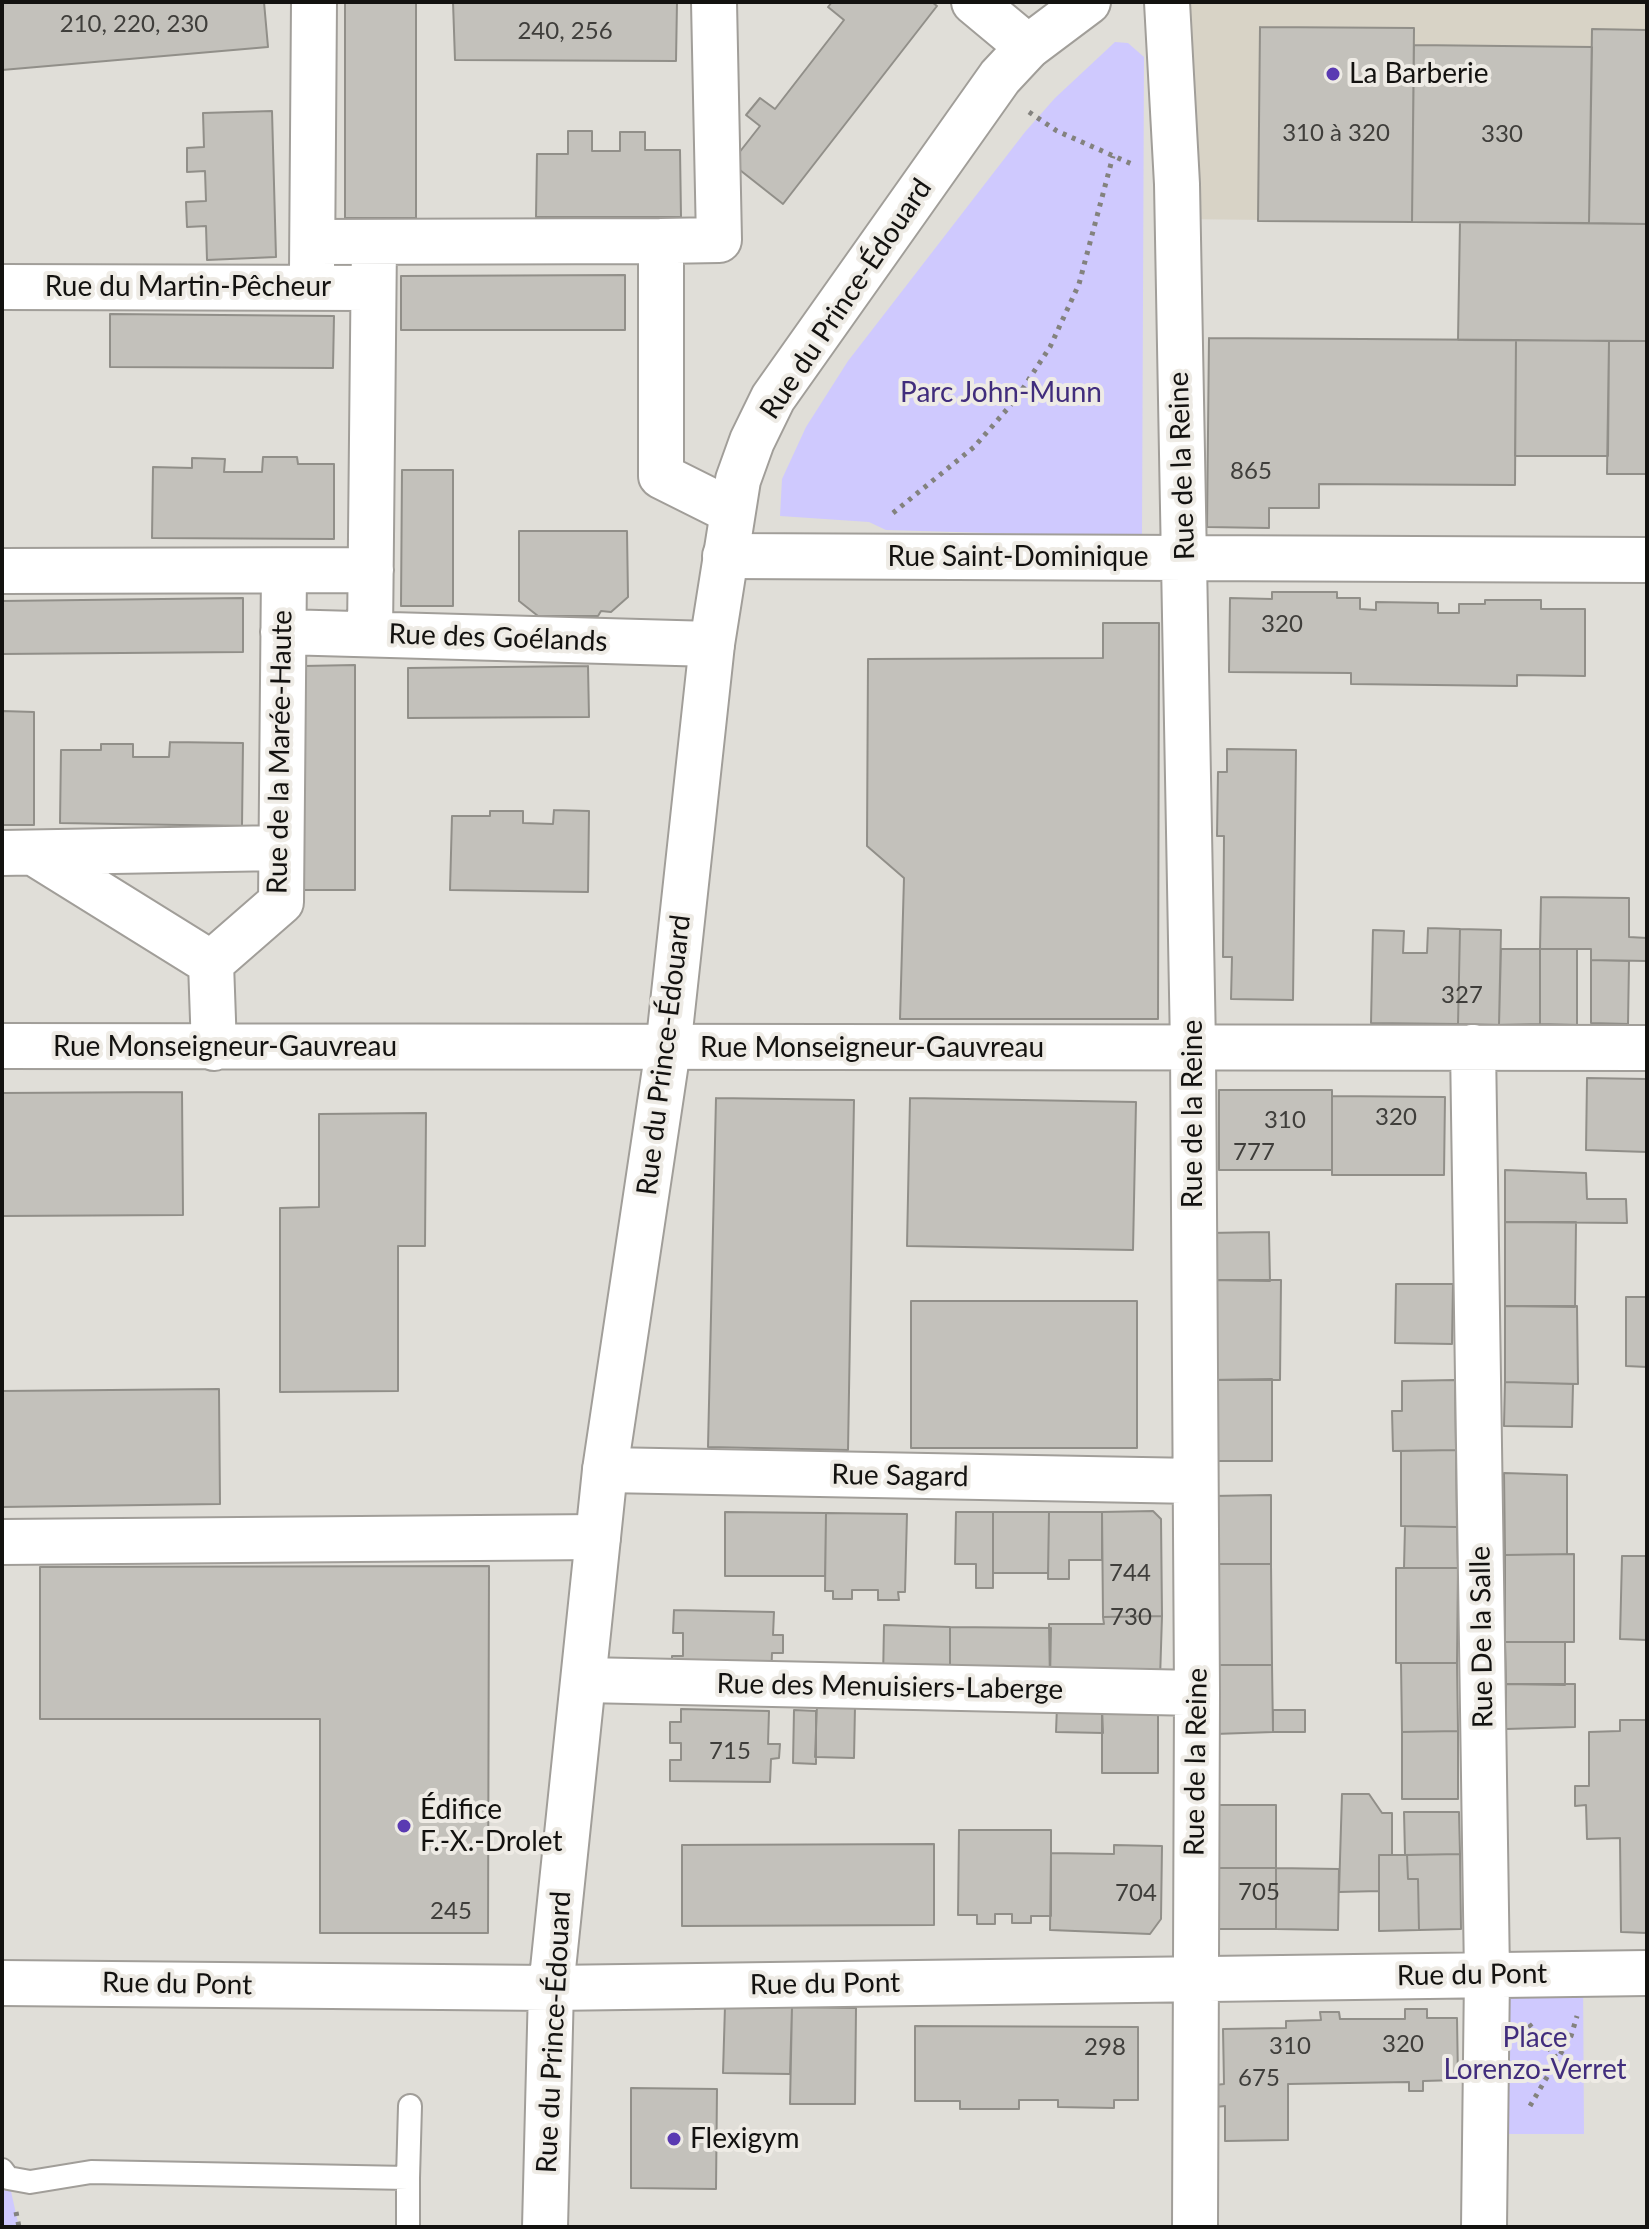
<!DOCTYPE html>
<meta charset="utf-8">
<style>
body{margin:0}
#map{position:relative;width:1649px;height:2229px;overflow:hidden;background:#e0ded8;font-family:Lato,sans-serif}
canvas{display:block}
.frame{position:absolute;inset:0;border:4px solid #131210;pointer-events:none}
</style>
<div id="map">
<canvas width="1649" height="2229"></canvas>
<div class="frame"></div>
</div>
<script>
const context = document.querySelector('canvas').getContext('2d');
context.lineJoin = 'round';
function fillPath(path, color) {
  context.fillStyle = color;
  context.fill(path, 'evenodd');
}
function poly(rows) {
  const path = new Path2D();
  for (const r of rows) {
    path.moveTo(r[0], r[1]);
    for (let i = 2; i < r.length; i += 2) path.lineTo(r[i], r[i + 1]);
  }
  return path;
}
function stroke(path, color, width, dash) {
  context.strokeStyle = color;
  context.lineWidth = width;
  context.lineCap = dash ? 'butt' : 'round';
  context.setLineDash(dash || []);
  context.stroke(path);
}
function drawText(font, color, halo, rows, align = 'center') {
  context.font = font + ' Lato,sans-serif';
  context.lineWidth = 8;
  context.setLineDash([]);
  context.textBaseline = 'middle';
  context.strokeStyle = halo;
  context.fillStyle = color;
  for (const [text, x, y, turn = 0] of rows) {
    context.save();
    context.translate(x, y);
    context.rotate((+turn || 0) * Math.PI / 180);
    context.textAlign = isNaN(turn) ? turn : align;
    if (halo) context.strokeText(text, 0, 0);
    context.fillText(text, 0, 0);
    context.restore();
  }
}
const built = poly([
 [1167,2,1647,2,1647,224,1176,219]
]);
const green = poly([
 [1115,42,1128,43,1144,57,1142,534,1129,537,886,530,869,522,780,516,782,479,806,427,848,361,1025,132,1055,98],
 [1583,1974,1584,2134,1486,2134,1487,1975],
 [2,2170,8,2178,19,2227,2,2227]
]);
const building = poly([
 [2,2,264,2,268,47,2,70,2,2],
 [345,2,416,2,416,218,345,218,345,2],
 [453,2,677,2,676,61,455,60,453,2],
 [832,2,932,2,937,6,783,204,731,163,760,126,746,115,760,98,775,109,844,20,828,7,832,2],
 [1260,27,1414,28,1412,222,1258,221,1260,27],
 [1592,29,1647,30,1647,224,1589,223,1592,29],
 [1414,45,1592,47,1589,223,1412,222,1414,45],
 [272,111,276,257,207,260,206,226,187,227,186,202,206,201,205,171,187,172,187,148,204,147,203,113,272,111],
 [568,131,592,131,592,151,620,151,620,132,645,132,645,150,680,150,681,217,536,217,537,154,568,154,568,131],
 [1460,222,1647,224,1647,341,1458,340,1460,222],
 [625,275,625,330,401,330,401,276,625,275],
 [110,314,334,316,333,368,110,367,110,314],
 [1209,338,1516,340,1515,485,1319,484,1319,508,1269,508,1269,528,1207,527,1209,338],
 [1516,340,1609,341,1608,456,1515,456,1516,340],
 [1609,341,1647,341,1647,474,1607,474,1609,341],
 [263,457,297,457,298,464,334,464,334,539,152,538,153,467,192,468,192,458,225,459,224,472,262,472,263,457],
 [402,470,453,470,453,606,401,606,402,470],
 [519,531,627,531,628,597,611,612,601,611,598,616,538,616,519,601,519,531],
 [1272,592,1337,592,1337,598,1360,598,1360,609,1376,610,1376,602,1438,603,1438,613,1459,613,1459,604,1485,604,1485,600,1541,600,1541,609,1585,609,1585,676,1517,675,1517,686,1351,684,1351,673,1229,672,1230,598,1272,599,1272,592],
 [243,598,243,652,2,654,2,601,243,598],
 [1103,623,1159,623,1158,1019,900,1019,904,878,867,846,868,659,1103,658,1103,623],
 [355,665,355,890,303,890,303,666,355,665],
 [588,666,589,717,408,718,408,668,588,666],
 [2,711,34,712,34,825,2,825,2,711],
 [170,742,243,743,242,826,60,823,61,750,101,750,101,744,133,744,133,757,169,757,170,742],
 [1227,749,1296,750,1293,1000,1231,999,1232,957,1223,957,1224,836,1217,836,1218,772,1227,772,1227,749],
 [554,810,589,811,588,892,450,890,452,816,490,816,490,811,523,811,523,823,553,824,554,810],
 [1541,897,1629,898,1629,937,1647,938,1647,961,1591,960,1591,949,1540,949,1541,897],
 [1428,928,1460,929,1458,1024,1371,1023,1373,930,1404,931,1403,953,1427,953,1428,928],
 [1460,929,1501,930,1499,1025,1458,1024,1460,929],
 [1501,949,1540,949,1540,1024,1499,1025,1501,949],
 [1540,949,1577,949,1577,1025,1540,1024,1540,949],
 [1591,960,1629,961,1628,1024,1591,1023,1591,960],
 [1587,1078,1647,1079,1647,1152,1586,1150,1587,1078],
 [1219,1090,1332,1090,1332,1170,1219,1170,1219,1090],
 [182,1092,183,1215,2,1216,2,1093,182,1092],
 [1332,1096,1445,1097,1444,1175,1332,1175,1332,1096],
 [716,1098,854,1100,848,1450,708,1447,716,1098],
 [910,1098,1136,1102,1133,1250,907,1246,910,1098],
 [426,1113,425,1246,398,1246,398,1391,280,1392,280,1208,319,1207,319,1114,426,1113],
 [1505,1170,1586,1173,1587,1199,1626,1199,1627,1223,1505,1222,1505,1170],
 [1505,1222,1576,1222,1575,1307,1505,1306,1505,1222],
 [1269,1232,1270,1281,1209,1280,1208,1233,1269,1232],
 [1209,1280,1281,1280,1280,1380,1209,1380,1209,1280],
 [1396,1284,1453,1284,1452,1344,1395,1343,1396,1284],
 [1626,1297,1647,1297,1647,1367,1626,1366,1626,1297],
 [911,1301,1137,1301,1137,1448,911,1448,911,1301],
 [1505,1306,1577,1306,1578,1384,1505,1382,1505,1306],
 [1272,1379,1272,1461,1210,1461,1209,1380,1272,1379],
 [1455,1380,1456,1450,1393,1451,1392,1411,1402,1411,1402,1381,1455,1380],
 [1505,1382,1573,1384,1572,1427,1504,1426,1505,1382],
 [219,1389,220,1504,2,1507,2,1391,219,1389],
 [1456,1450,1457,1527,1401,1526,1401,1451,1456,1450],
 [1504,1473,1567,1475,1567,1554,1505,1555,1504,1473],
 [1271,1495,1271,1564,1213,1564,1212,1496,1271,1495],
 [1153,1511,1161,1519,1162,1616,1103,1617,1102,1512,1153,1511],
 [725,1512,826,1513,825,1576,725,1576,725,1512],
 [956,1512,993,1512,993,1588,976,1588,976,1564,955,1564,956,1512],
 [993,1512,1049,1512,1048,1573,993,1573,993,1512],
 [1049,1512,1102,1512,1102,1560,1069,1560,1069,1579,1048,1579,1049,1512],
 [826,1513,907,1514,905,1592,898,1592,899,1600,878,1600,878,1590,852,1590,852,1599,833,1599,833,1591,825,1591,826,1513],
 [1405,1526,1457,1527,1458,1568,1404,1568,1405,1526],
 [1574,1554,1574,1642,1505,1642,1505,1555,1574,1554],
 [1622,1556,1647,1556,1647,1640,1620,1639,1622,1556],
 [1213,1564,1271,1564,1272,1665,1214,1665,1213,1564],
 [489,1566,488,1933,320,1933,320,1719,40,1719,40,1567,489,1566],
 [1396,1568,1458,1568,1457,1663,1396,1663,1396,1568],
 [674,1610,774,1612,773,1635,783,1635,783,1653,772,1653,771,1680,672,1673,672,1656,683,1656,683,1633,673,1633,674,1610],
 [1162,1616,1160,1679,1050,1681,1049,1624,1104,1624,1103,1617,1162,1616],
 [884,1625,950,1627,950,1680,883,1680,884,1625],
 [950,1627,1051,1628,1050,1681,950,1680,950,1627],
 [1505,1642,1565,1642,1565,1685,1506,1684,1505,1642],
 [1401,1663,1457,1663,1458,1731,1402,1732,1401,1663],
 [1214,1665,1272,1665,1273,1732,1215,1734,1214,1665],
 [1506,1684,1575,1684,1575,1727,1506,1729,1506,1684],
 [817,1705,855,1706,854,1758,815,1757,817,1705],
 [1057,1706,1102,1707,1103,1733,1056,1732,1057,1706],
 [1102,1707,1158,1707,1158,1773,1102,1773,1102,1707],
 [681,1709,769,1711,768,1744,780,1744,779,1758,771,1759,770,1782,670,1781,670,1760,681,1760,681,1743,670,1743,670,1722,681,1722,681,1709],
 [794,1710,816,1711,816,1764,793,1763,794,1710],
 [1273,1710,1305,1710,1305,1732,1273,1732,1273,1710],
 [1620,1720,1647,1720,1647,1933,1621,1932,1620,1838,1587,1839,1586,1805,1575,1806,1575,1786,1589,1786,1589,1732,1620,1731,1620,1720],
 [1458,1731,1458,1799,1402,1799,1402,1732,1458,1731],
 [1342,1794,1369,1794,1382,1813,1392,1813,1392,1855,1379,1855,1379,1891,1339,1892,1342,1794],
 [1215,1805,1276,1805,1276,1868,1213,1868,1215,1805],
 [1404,1812,1459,1812,1460,1854,1405,1855,1404,1812],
 [959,1830,1051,1830,1051,1916,1031,1916,1031,1923,1012,1923,1012,1914,995,1914,995,1924,977,1924,977,1915,958,1915,959,1830],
 [934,1844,934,1925,682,1926,682,1845,934,1844],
 [1114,1845,1162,1846,1161,1919,1150,1934,1050,1930,1051,1853,1114,1854,1114,1845],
 [1460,1854,1461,1929,1419,1930,1418,1879,1408,1879,1407,1855,1460,1854],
 [1379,1855,1407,1855,1408,1879,1418,1879,1419,1930,1379,1931,1379,1855],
 [1213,1868,1276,1868,1276,1929,1213,1929,1213,1868],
 [1276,1868,1339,1869,1338,1930,1276,1929,1276,1868],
 [725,2006,792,2007,790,2074,723,2073,725,2006],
 [792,2007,856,2008,855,2104,790,2104,792,2007],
 [1405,2009,1427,2009,1427,2018,1457,2018,1458,2080,1423,2081,1423,2091,1409,2091,1409,2082,1288,2084,1288,2140,1225,2141,1225,2106,1215,2107,1215,2085,1224,2084,1223,2029,1286,2028,1286,2021,1321,2020,1320,2012,1339,2012,1340,2019,1405,2019,1405,2009],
 [915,2026,1138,2027,1138,2100,1114,2100,1114,2108,1058,2107,1058,2100,1019,2100,1019,2109,960,2109,960,2101,915,2101,915,2026],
 [631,2088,717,2089,716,2189,631,2188,631,2088]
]);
const path = poly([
 [1029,112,1057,131,1134,165],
 [893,513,974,447,1016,399,1050,347,1079,284,1113,156],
 [1529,2024,1556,2057],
 [1530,2106,1571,2036,1577,2016],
 [16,2212,19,2227]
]);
const service = poly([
 [2,2170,8,2178,30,2182,91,2172,408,2178,410,2106],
 [408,2227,408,2178]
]);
const minor = poly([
 [714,2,719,240,661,241,661,476,731,511],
 [974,2,1028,47],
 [1167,2,1177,184,1193,1047,1197,1693,1195,2227],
 [313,242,661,241],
 [312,269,314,2],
 [2,287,373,288],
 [725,556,1647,560],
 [2,571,371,570],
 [283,632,712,644],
 [370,634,374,242],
 [2,853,281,848],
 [34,853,211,963],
 [2,1046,1647,1048],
 [1473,1047,1487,1975,1484,2227],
 [214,1048,211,963,281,902,284,571],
 [605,1470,1195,1481],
 [2,1542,598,1537],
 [584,1680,1197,1693],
 [551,1988,1647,1973]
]);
const tertiary = poly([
 [2,1983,551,1988],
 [545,2227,551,1988,605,1470,668,1049,712,644,738,480,752,441,773,398,1000,77,1028,47,1088,2]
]);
const markers = [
 [1333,74,8,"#5a3ab2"],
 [404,1826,8,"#5a3ab2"],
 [674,2139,8,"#5a3ab2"]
];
const numberNames = [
 ["210, 220, 230",134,24],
 ["240, 256",565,31],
 ["310 à 320",1336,133],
 ["330",1502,134],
 ["865",1251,471],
 ["320",1282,624],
 ["327",1462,995],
 ["320",1396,1117],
 ["310",1285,1120],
 ["777",1254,1152],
 ["744",1130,1573],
 ["730",1131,1617],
 ["715",730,1751],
 ["705",1259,1892],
 ["704",1136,1893],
 ["245",451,1911],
 ["320",1403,2044],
 ["310",1290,2046],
 ["298",1105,2047],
 ["675",1259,2078]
];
const poiNames = [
 ["La Barberie",1349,74],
 ["Édifice",420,1810],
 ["F.-X.-Drolet",420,1842],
 ["Flexigym",690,2139]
];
const streetNames = [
 ["Rue du Martin-Pêcheur",188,287],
 ["Rue du Prince-Édouard",846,299,-56],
 ["Rue de la Reine",1182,466,-92],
 ["Rue Saint-Dominique",1018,557],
 ["Rue des Goélands",498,638,2],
 ["Rue de la Marée-Haute",280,752,-89],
 ["Rue Monseigneur-Gauvreau",225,1047],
 ["Rue Monseigneur-Gauvreau",872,1048],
 ["Rue du Prince-Édouard",664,1055,-83],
 ["Rue de la Reine",1193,1114,-90],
 ["Rue Sagard",900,1476,1],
 ["Rue De la Salle",1482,1637,-91],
 ["Rue des Menuisiers-Laberge",890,1687,1],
 ["Rue de la Reine",1196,1762,-89],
 ["Rue du Pont",1472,1975,-1],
 ["Rue du Pont",177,1984,1],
 ["Rue du Pont",825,1984,-1],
 ["Rue du Prince-Édouard",554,2032,-87]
];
const parkNames = [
 ["Parc John-Munn",1001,393],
 ["Place",1535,2038],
 ["Lorenzo-Verret",1535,2070]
];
fillPath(built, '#d8d3c6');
fillPath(green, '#cfc9fe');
fillPath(building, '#c3c1bb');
stroke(building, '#918f89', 2);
stroke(service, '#a19e99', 26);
stroke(minor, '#a19e99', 48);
stroke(tertiary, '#a19e99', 48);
stroke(path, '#83827e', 5, [4, 6]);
stroke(service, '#fff', 22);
stroke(minor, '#fff', 44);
stroke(tertiary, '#fff', 44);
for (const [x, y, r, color] of markers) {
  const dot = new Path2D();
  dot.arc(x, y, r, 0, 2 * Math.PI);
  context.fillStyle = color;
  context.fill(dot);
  stroke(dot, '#eeebe5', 3);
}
drawText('24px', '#3f3e3b', null, numberNames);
drawText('28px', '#131210', '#eeebe5', poiNames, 'left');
drawText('28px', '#131210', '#eeebe5', streetNames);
drawText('28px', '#412d7d', '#eeebe5', parkNames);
</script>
